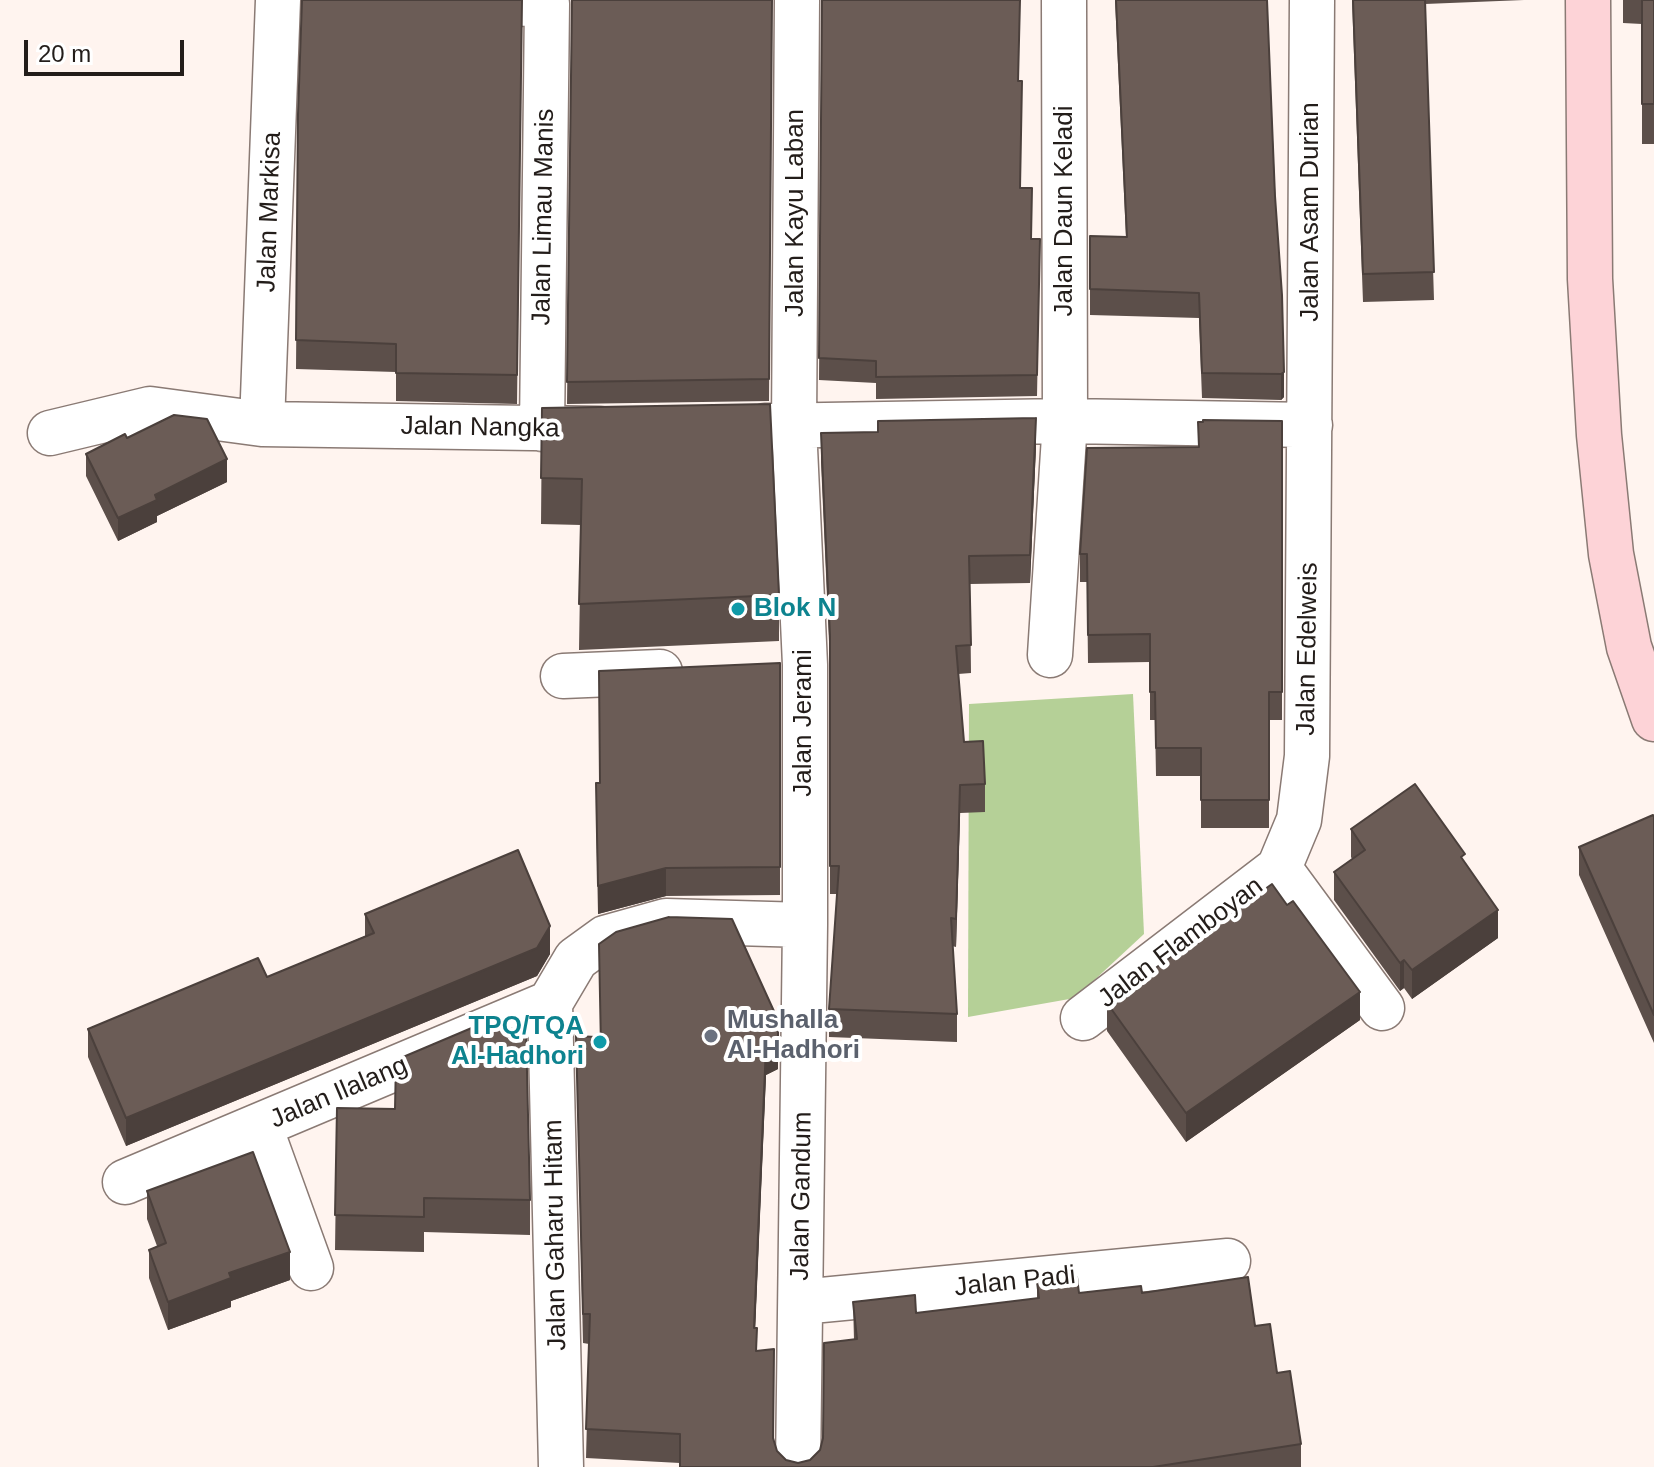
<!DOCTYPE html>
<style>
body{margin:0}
#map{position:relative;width:1654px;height:1467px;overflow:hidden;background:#fff4ef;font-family:Helvetica,sans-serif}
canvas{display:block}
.scale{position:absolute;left:24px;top:40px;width:160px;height:36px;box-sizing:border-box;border:4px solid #231d1a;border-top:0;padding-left:10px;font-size:24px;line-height:28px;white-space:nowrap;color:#231d1a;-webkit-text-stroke:6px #fff;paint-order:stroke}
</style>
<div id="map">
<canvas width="1654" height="1467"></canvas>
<div class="scale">20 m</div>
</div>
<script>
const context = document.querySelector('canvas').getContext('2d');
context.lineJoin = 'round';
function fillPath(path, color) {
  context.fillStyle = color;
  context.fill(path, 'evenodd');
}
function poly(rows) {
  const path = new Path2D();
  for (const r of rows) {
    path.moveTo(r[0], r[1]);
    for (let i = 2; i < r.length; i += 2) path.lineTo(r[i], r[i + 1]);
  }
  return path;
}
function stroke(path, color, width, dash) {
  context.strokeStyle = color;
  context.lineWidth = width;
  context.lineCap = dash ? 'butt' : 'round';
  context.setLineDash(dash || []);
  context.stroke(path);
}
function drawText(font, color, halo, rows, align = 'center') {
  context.font = font + ' Helvetica,sans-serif';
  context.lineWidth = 8;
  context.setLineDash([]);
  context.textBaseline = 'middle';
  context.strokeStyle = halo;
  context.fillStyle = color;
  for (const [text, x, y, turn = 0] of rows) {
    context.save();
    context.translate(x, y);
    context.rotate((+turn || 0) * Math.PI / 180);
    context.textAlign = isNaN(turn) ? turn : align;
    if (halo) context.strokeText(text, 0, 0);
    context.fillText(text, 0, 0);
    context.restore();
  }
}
const green = poly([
 [1133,694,1144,934,1075,998,968,1017,969,704]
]);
const street = poly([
 [797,0,794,426,805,665,805,925,798,1467],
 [463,3,547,4,542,429],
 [262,424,278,0],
 [765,426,1065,421,1310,425],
 [50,433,150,409,262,424,600,429],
 [1050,655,1065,421,1064,0],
 [563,676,660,672],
 [1279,868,1382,1008],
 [550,1003,561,1467],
 [1083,1018,1279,868,1299,820,1307,756,1312,0],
 [260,1127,311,1268],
 [125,1182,550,1003,576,959,605,938,666,921,805,925],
 [801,1302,1228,1261]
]);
const secondary = poly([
 [1588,0,1590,279,1599,435,1611,554,1629,647,1654,719]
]);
const wall = poly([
 [522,0,517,404,396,401,396,372,296,369,298,114],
 [572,0,772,0,769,401,567,404],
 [822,0,1019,81,1020,188,1031,239,1040,239,1037,396,876,399,876,383,819,380],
 [1115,0,1267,0,1284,397,1281,400,1202,398,1199,318,1090,315,1090,236,1126,237],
 [1352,0,1524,0,1425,4,1434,300,1363,302],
 [1623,0,1654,0,1654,144,1642,144,1642,24,1623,23],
 [542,408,779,595,779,641,579,650,581,525,541,524],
 [1282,421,1282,720,1269,720,1269,828,1201,828,1201,776,1156,776,1155,720,1150,720,1150,662,1088,663,1087,582,1080,582,1080,554,1198,447],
 [821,433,1036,446,1030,583,970,584,971,673,958,674,964,742,985,784,985,812,960,813,956,947,952,946,957,1014,957,1042,829,1037,829,1009,837,894,830,894,830,664,821,462],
 [127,438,227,482,157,516,157,522,118,541,86,476,86,454],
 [780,663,780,895,666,896,598,914,596,811,600,783],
 [1654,817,1654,1043,1579,875,1579,847],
 [1351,829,1465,863,1498,938,1412,999,1404,988,1400,991,1334,900,1334,872,1352,859,1351,857],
 [365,914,550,954,537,976,126,1146,88,1057,88,1029,267,977,365,936],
 [1107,1003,1360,1020,1186,1142,1107,1031],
 [576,1036,600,1046,778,1069,766,1075,755,1328,757,1351,773,1439,777,1451,786,1460,798,1463,810,1460,820,1450,854,1340,853,1302,916,1313,1037,1299,1037,1282,1079,1293,1142,1293,1255,1326,1277,1373,1301,1444,1301,1467,680,1467,680,1463,586,1458,589,1344,583,1343],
 [337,1108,530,1200,530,1235,424,1232,424,1252,335,1250],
 [147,1191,290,1280,231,1301,231,1307,168,1330,149,1278,149,1250,157,1246,147,1219]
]);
const shadedWall = poly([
 [1284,372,1284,397,1281,400,1281,374],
 [1036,418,1036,446,1030,583,1030,555],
 [227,459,227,482,157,516,157,522,118,541,118,518,155,495],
 [960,785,960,813,956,947,956,919],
 [666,868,666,896,598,914,598,886],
 [1498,910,1498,938,1412,999,1412,970],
 [550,926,550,954,537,976,126,1146,126,1118],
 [1404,960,1404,988,1400,991,1400,963],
 [1360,992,1360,1020,1186,1142,1186,1113],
 [778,1020,778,1069,766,1075,754,1357,754,1328,766,1046],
 [290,1252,290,1280,231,1301,231,1307,168,1330,168,1302,229,1273]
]);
const building = poly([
 [302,0,522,0,517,375,396,373,396,344,296,340,298,114,302,0],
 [572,0,772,0,769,379,567,382,572,0],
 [822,0,1020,0,1018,81,1022,81,1020,188,1032,188,1031,239,1040,239,1037,375,876,377,876,361,819,358,822,0],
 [1116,0,1267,0,1275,196,1282,295,1284,372,1281,374,1202,373,1199,293,1090,289,1090,236,1127,237,1116,0],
 [1353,0,1425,0,1434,272,1363,274,1353,0],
 [1642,0,1654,0,1654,104,1642,104,1642,0],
 [770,404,779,595,579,604,582,479,541,478,542,408,770,404],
 [174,415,207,419,227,459,155,495,157,500,118,518,86,454,125,434,127,438,174,415],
 [1036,418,1030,555,969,556,971,645,956,646,964,742,983,741,985,784,960,785,956,919,951,918,957,1014,829,1009,839,866,830,866,830,636,821,433,878,432,878,421,1036,418],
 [1203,420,1282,421,1282,692,1269,692,1269,800,1201,800,1201,748,1156,748,1155,692,1150,692,1150,634,1088,635,1087,554,1080,554,1087,448,1199,447,1198,422,1203,422,1203,420],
 [780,663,780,867,666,868,598,886,596,783,600,783,599,671,780,663],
 [1415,784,1465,854,1461,857,1498,910,1412,970,1404,960,1400,963,1334,872,1365,850,1351,829,1415,784],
 [1653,815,1654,817,1654,1015,1579,847,1653,815],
 [518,850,550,926,537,948,126,1118,88,1029,258,958,267,977,374,933,365,914,518,850],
 [1272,884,1287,905,1293,901,1360,992,1186,1113,1107,1003,1272,884],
 [669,917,732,919,778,1020,778,1040,766,1046,754,1328,757,1328,756,1351,774,1349,773,1438,777,1451,786,1460,798,1463,810,1460,820,1450,823,1438,824,1343,857,1339,853,1302,915,1295,916,1313,1039,1298,1037,1282,1077,1277,1079,1293,1141,1286,1142,1293,1248,1277,1255,1326,1270,1324,1277,1373,1290,1371,1301,1444,1153,1467,680,1467,680,1434,586,1429,590,1314,583,1314,576,1036,596,1037,601,1048,599,944,616,932,669,917],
 [474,1027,526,1029,530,1200,424,1198,424,1217,335,1215,337,1108,395,1109,396,1060,474,1027],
 [253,1152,290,1252,229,1273,231,1278,168,1302,149,1250,166,1243,147,1191,253,1152]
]);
const markers = [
 [738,609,8,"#0f9aa8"],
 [711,1036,8,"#6b7280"],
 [600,1042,8,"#0f9aa8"]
];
const streetNames = [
 ["Jalan Daun Keladi",1065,211,-90],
 ["Jalan Markisa",270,212,-88],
 ["Jalan Asam Durian",1311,212,-90],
 ["Jalan Kayu Laban",796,213,-90],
 ["Jalan Limau Manis",544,217,-89],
 ["Jalan Nangka",480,428,1],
 ["Jalan Edelweis",1308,649,-89],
 ["Jalan Jerami",804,723,-90],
 ["Jalan Flamboyan",1181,943,-37],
 ["Jalan Ilalang",339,1093,-23],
 ["Jalan Gandum",802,1196,-89],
 ["Jalan Gaharu Hitam",556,1235,-91],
 ["Jalan Padi",1015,1282,-6]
];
const cultureNames = [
 ["Blok N",754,609],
 ["TPQ/TQA",584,1027,"right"],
 ["Al-Hadhori",584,1057,"right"]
];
const worshipNames = [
 ["Mushalla",727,1021],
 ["Al-Hadhori",727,1051]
];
fillPath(green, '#b5d097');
stroke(street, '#8a7a74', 47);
stroke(secondary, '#8a7a74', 47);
stroke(street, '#fff', 44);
stroke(secondary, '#fdd3d7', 44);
fillPath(wall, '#5c4f4a');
fillPath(shadedWall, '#4b403c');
fillPath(building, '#6b5c56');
stroke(building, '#4b403c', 2);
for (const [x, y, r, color] of markers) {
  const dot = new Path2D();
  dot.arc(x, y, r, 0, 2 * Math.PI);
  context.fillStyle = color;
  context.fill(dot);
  stroke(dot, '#fff', 3);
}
drawText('26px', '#231d1a', '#fff', streetNames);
drawText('bold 26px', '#0d838f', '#fff', cultureNames, 'left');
drawText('bold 26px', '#5b616d', '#fff', worshipNames, 'left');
</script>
